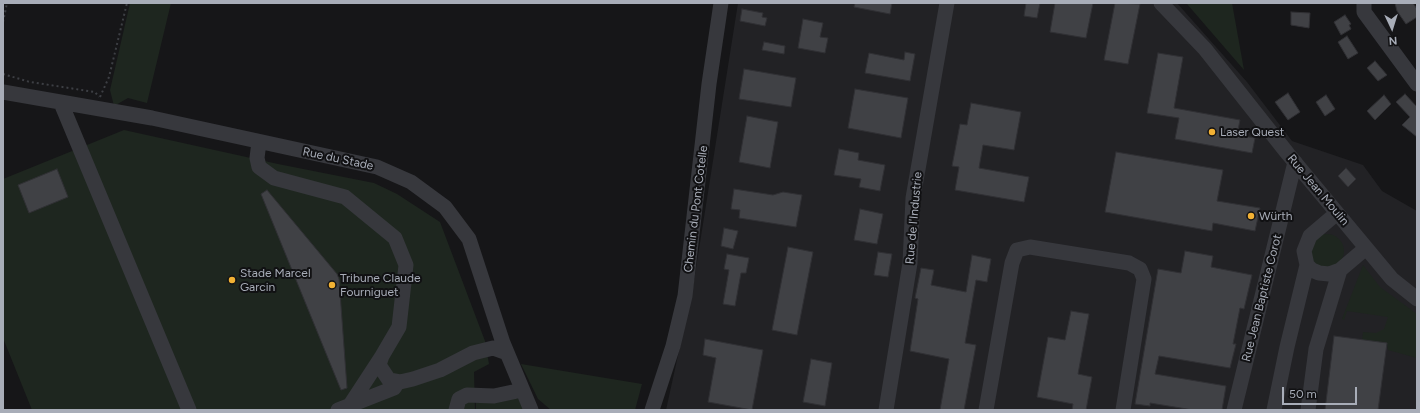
<!DOCTYPE html>
<meta charset="utf-8">
<style>
body{margin:0}
#map{position:relative;width:1420px;height:413px;overflow:hidden;background:#161618;font-family:Figtree,sans-serif}
canvas{display:block}
.frame{position:absolute;inset:0;border:4px solid #a8adb8;pointer-events:none}
.north{position:absolute;left:1372px;top:8px;width:40px;height:40px;-webkit-text-stroke:3px #111113;paint-order:stroke;rotate:176deg;font-size:11px;font-weight:700;line-height:16px;text-align:center;color:#a8adb8}
.north::after{content:'';display:block;margin:auto;width:14px;height:18px;background:#a8adb8;clip-path:polygon(50% 0,100% 100%,50% 72%,0 100%)}
.scale{position:absolute;left:1282px;top:387px;width:75px;height:18px;box-sizing:border-box;border:2px solid #a8adb8;border-top:0;padding-left:5px;font-size:12px;line-height:14px;white-space:nowrap;color:#a8adb8;-webkit-text-stroke:3px #111113;paint-order:stroke}
</style>
<div id="map">
<canvas width="1420" height="413"></canvas>
<div class="frame"></div>
<div class="north">N</div>
<div class="scale">50 m</div>
</div>
<script>
const context = document.querySelector('canvas').getContext('2d');
context.lineJoin = 'round';
function fillPath(path, color) {
  context.fillStyle = color;
  context.fill(path, 'evenodd');
}
function poly(rows) {
  const path = new Path2D();
  for (const r of rows) {
    if (r.length === 3) {
      path.moveTo(r[0] + r[2], r[1]);
      path.arc(r[0], r[1], r[2], 0, 2 * Math.PI);
      continue;
    }
    path.moveTo(r[0], r[1]);
    for (let i = 2; i < r.length; i += 2) path.lineTo(r[i], r[i + 1]);
  }
  return path;
}
function stroke(path, color, width, dash) {
  context.strokeStyle = color;
  context.lineWidth = width;
  context.lineCap = dash ? 'butt' : 'round';
  context.setLineDash(dash || []);
  context.stroke(path);
}
function drawText(font, color, halo, rows, align = 'center') {
  context.font = font + ' Figtree,sans-serif';
  context.lineWidth = 4;
  context.setLineDash([]);
  context.textBaseline = 'middle';
  context.strokeStyle = halo;
  context.fillStyle = color;
  for (const [text, x, y, turn = 0] of rows) {
    context.save();
    context.translate(x, y);
    context.rotate((+turn || 0) * Math.PI / 180);
    context.textAlign = isNaN(turn) ? turn : align;
    if (halo) context.strokeText(text, 0, 0);
    context.fillText(text, 0, 0);
    context.restore();
  }
}
const built = poly([
 [738,3,1177,3,1247,82,1292,141,1363,165,1382,191,1417,211,1417,410,666,410,693,287]
]);
const green = poly([
 [130,3,171,3,147,103,128,98,114,106,110,90],
 [1188,3,1232,3,1244,70,1187,4],
 [124,130,278,164,374,183,397,194,440,222,485,341,489,364,474,372,475,410,32,410,3,338,3,179],
 [1327,251,17],
 [1363,265,1380,287,1417,314,1417,358,1388,350,1387,344,1362,341,1363,332,1376,333,1384,329,1388,317,1347,311,1344,320,1342,319],
 [521,364,642,384,635,410,551,410,538,399],
 [518,398,524,410,476,410,476,401]
]);
const building = poly([
 [855,3,892,3,890,14,854,7,855,3],
 [1026,3,1040,3,1037,18,1024,16,1026,3],
 [1055,3,1093,3,1086,38,1050,32,1055,3],
 [1115,3,1140,4,1128,64,1104,60,1115,3],
 [1395,3,1413,3,1417,9,1417,17,1406,24,1397,11,1395,3],
 [742,9,763,13,762,17,767,18,765,26,740,21,742,9],
 [1291,12,1310,13,1309,28,1291,25,1291,12],
 [1345,15,1351,24,1349,25,1351,29,1341,35,1334,22,1345,15],
 [803,19,823,23,820,37,828,38,825,53,798,48,803,19],
 [1347,36,1358,53,1348,59,1338,42,1347,36],
 [764,42,785,46,784,54,762,50,764,42],
 [905,52,915,54,910,81,865,73,869,53,904,60,905,52],
 [1158,53,1183,57,1174,108,1240,120,1237,135,1255,138,1252,153,1175,139,1179,118,1147,113,1158,53],
 [1375,61,1387,75,1378,81,1367,68,1375,61],
 [744,69,796,78,791,107,739,99,744,69],
 [855,89,908,98,901,138,848,128,855,89],
 [1288,93,1300,112,1288,120,1275,102,1288,93],
 [1405,94,1417,107,1417,137,1402,125,1410,117,1396,102,1405,94],
 [1326,95,1335,109,1325,116,1316,102,1326,95],
 [1384,95,1391,104,1375,120,1367,111,1384,95],
 [971,103,1021,112,1014,150,983,145,979,168,1029,177,1024,202,955,190,959,167,952,166,960,124,967,125,971,103],
 [747,116,778,122,770,168,739,162,747,116],
 [839,149,859,153,858,160,885,165,880,191,859,187,861,179,834,175,839,149],
 [1116,152,1223,170,1217,201,1260,208,1255,231,1213,223,1212,231,1105,212,1116,152],
 [1346,168,1356,179,1348,187,1338,176,1346,168],
 [57,169,68,197,29,213,18,185,57,169],
 [734,189,773,195,783,192,802,195,796,227,739,218,740,210,731,209,734,189],
 [267,190,337,274,339,279,347,388,341,390,261,194,267,190],
 [860,209,883,214,877,244,854,240,860,209],
 [724,228,738,231,733,249,721,246,724,228],
 [788,247,813,252,797,335,772,330,788,247],
 [1185,251,1213,256,1211,267,1252,275,1244,309,1240,308,1233,344,1236,344,1230,368,1159,356,1155,374,1226,386,1222,410,1193,410,1150,403,1150,406,1135,404,1158,269,1181,273,1185,251],
 [878,252,892,254,888,277,874,275,878,252],
 [727,254,749,258,746,273,741,273,735,306,723,304,729,270,724,269,727,254],
 [972,255,991,259,987,282,976,280,965,343,976,345,964,410,940,410,949,359,910,351,918,299,915,298,921,268,934,270,931,285,966,292,972,255],
 [1071,311,1089,314,1078,374,1092,377,1086,410,1072,410,1073,404,1037,397,1048,337,1065,340,1071,311],
 [1334,336,1387,343,1378,410,1325,410,1334,336],
 [705,339,763,350,752,410,708,402,716,358,703,355,705,339],
 [811,359,832,363,825,406,803,402,811,359]
]);
const path = poly([
 [3,22,7,3],
 [3,74,30,82,95,92,99,97],
 [100,97,109,77,127,3]
]);
const minor = poly([
 [1161,3,1205,49,1288,154,1392,279,1417,299],
 [1364,3,1364,12,1417,84],
 [3,92,152,118,377,167,411,182,445,207,469,239,503,343,531,410],
 [61,103,189,410],
 [259,142,257,158,259,167,274,178,345,197,395,238,406,265,399,327,382,356,379,365,389,380,400,382,413,379,440,370,473,353,493,348,507,353],
 [1337,213,1310,236,1304,251,1307,265,1312,270,1319,273,1329,274,1340,270,1366,248],
 [351,407,350,405,382,356],
 [338,410,394,388,398,382],
 [456,410,459,399,467,395,494,396,522,390],
 [652,410,673,346,685,296,709,84,721,3],
 [886,410,910,263,913,198,947,3],
 [986,410,1012,263,1017,250,1030,247,1129,263,1140,269,1144,279,1123,410],
 [1234,410,1295,162],
 [1274,410,1287,347,1307,265],
 [1308,410,1316,349,1340,270]
]);
const markers = [
 [1212,132,4,"#f2b134"],
 [1251,216,4,"#f2b134"],
 [232,280,4,"#f2b134"],
 [332,285,4,"#f2b134"]
];
const poiNames = [
 ["Laser Quest",1220,132],
 ["Würth",1259,216],
 ["Stade Marcel",240,273],
 ["Garcin",240,287],
 ["Tribune Claude",340,278],
 ["Fourniguet",340,292]
];
const streetNames = [
 ["Rue du Stade",338,159,12],
 ["Rue Jean Moulin",1318,190,50],
 ["Chemin du Pont Cotelle",696,209,-83],
 ["Rue de l'Industrie",914,218,-85],
 ["Rue Jean Baptiste Corot",1262,298,-76]
];
fillPath(built, '#222225');
fillPath(green, '#1e261f');
fillPath(building, '#404145');
stroke(building, '#303034', 1);
stroke(path, '#3d3f44', 2, [2, 3]);
stroke(minor, '#37383d', 15);
for (const [x, y, r, color] of markers) {
  const dot = new Path2D();
  dot.arc(x, y, r, 0, 2 * Math.PI);
  context.fillStyle = color;
  context.fill(dot);
  stroke(dot, '#111113', 1.5);
}
drawText('12px', '#a8adb8', '#111113', poiNames, 'left');
drawText('12px', '#a8adb8', '#111113', streetNames);
</script>
